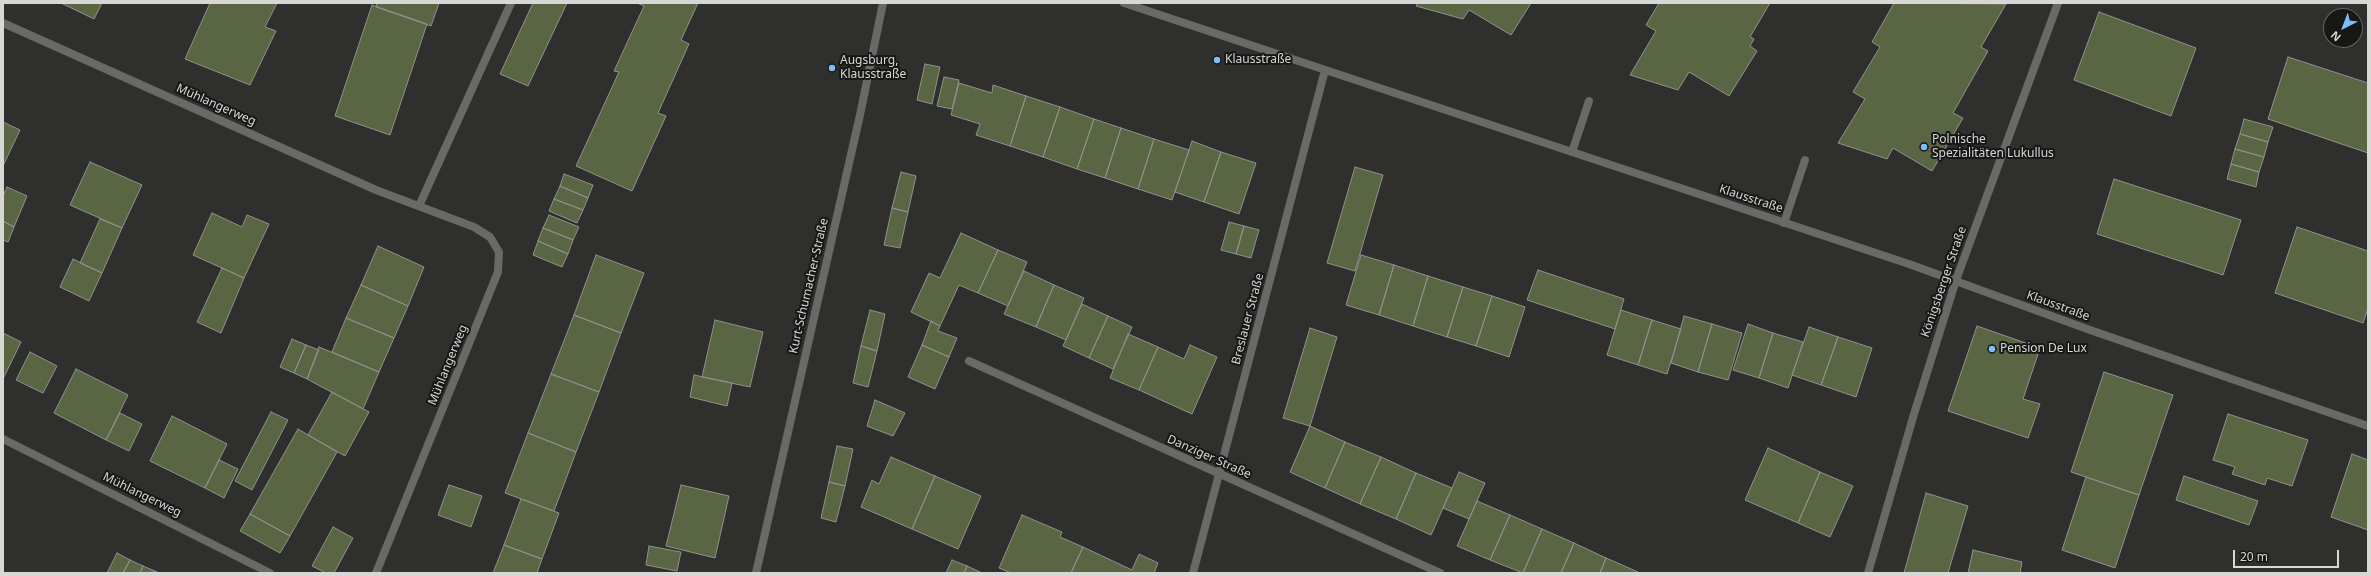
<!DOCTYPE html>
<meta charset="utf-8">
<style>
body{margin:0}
#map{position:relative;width:2371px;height:576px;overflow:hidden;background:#2f302d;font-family:"Noto Sans",sans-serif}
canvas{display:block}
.frame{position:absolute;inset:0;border:4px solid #d7d8d6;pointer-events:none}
.north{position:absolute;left:2323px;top:8px;width:40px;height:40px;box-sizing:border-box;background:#171716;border:1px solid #646463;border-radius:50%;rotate:222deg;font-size:11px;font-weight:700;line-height:16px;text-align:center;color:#d7d8d6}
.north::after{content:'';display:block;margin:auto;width:14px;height:18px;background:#7ebdf9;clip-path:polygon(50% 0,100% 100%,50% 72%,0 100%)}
.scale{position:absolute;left:2233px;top:550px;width:106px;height:18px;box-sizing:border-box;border:2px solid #d7d8d6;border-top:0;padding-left:5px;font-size:12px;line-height:14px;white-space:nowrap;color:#d7d8d6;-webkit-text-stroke:3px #171716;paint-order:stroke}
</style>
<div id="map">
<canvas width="2371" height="576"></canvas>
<div class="frame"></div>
<div class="north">N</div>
<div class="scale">20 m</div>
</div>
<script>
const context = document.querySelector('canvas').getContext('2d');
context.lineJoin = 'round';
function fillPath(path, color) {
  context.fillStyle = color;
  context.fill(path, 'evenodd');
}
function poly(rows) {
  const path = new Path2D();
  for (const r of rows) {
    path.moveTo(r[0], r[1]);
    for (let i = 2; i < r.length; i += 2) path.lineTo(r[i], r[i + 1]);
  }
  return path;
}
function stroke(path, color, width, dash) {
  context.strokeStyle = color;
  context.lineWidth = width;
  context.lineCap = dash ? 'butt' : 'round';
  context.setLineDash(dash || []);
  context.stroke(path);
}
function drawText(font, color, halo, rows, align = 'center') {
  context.font = font + ' "Noto Sans",sans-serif';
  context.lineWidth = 4;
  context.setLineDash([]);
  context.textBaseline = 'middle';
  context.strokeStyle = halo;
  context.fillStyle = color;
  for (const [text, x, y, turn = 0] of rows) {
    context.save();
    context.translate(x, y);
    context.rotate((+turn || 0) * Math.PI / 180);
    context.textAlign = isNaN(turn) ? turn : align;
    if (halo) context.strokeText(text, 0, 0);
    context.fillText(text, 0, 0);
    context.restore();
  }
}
const building = poly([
 [61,3,102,3,94,19,61,3],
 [210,3,277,3,265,27,276,31,250,85,185,59,210,3],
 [377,3,439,3,431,26,376,7,377,3],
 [533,3,567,3,528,86,500,74,533,3],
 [637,3,698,3,681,40,689,44,658,113,666,116,632,191,576,166,619,72,614,71,644,6,637,3],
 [1418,3,1531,3,1511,35,1469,10,1463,19,1416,6,1418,3],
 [1659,3,1770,3,1750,37,1754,39,1750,46,1757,51,1729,96,1689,72,1678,90,1630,75,1656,31,1646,25,1659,3],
 [1894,3,2006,4,1981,47,1988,51,1953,113,1963,118,1932,171,1893,148,1887,159,1838,143,1865,99,1853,92,1880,47,1872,42,1894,3],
 [372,5,427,24,390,135,335,116,372,5],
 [2099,12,2196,48,2171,116,2074,80,2099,12],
 [2288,57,2368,83,2368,153,2268,119,2288,57],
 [925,64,940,67,932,104,917,100,925,64],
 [944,77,959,80,952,109,937,106,944,77],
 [959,83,992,93,993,85,1026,96,1010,146,976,135,980,124,951,115,959,83],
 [1026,96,1060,107,1043,157,1010,146,1026,96],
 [1060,107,1094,119,1077,169,1043,157,1060,107],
 [1094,119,1121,128,1105,178,1077,169,1094,119],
 [2244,119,2273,127,2268,142,2240,134,2244,119],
 [3,122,20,130,3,166,3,122],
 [1121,128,1154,139,1138,189,1105,178,1121,128],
 [2240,134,2268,142,2264,157,2235,149,2240,134],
 [1154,139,1189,150,1172,200,1138,189,1154,139],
 [1192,141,1221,152,1204,202,1175,192,1192,141],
 [2235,149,2264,157,2259,172,2231,164,2235,149],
 [1221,152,1256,163,1239,214,1204,202,1221,152],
 [90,162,142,185,122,228,70,205,90,162],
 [2231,164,2259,172,2256,187,2227,179,2231,164],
 [1355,167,1383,175,1355,271,1327,263,1355,167],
 [901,172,916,176,908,212,892,208,901,172],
 [564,174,593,185,588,198,560,186,564,174],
 [2114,179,2241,220,2223,275,2097,234,2114,179],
 [560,186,588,198,583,210,554,199,560,186],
 [7,187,27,196,14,227,3,221,3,196,7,187],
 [554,199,583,210,577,223,549,211,554,199],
 [892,208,908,212,900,248,884,245,892,208],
 [212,213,242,227,247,215,269,224,244,278,193,255,212,213],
 [549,215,579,227,573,240,543,228,549,215],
 [100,219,122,228,102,273,80,263,100,219],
 [3,221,14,227,8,242,3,240,3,221],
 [1229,222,1244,226,1236,254,1221,250,1229,222],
 [1244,226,1259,230,1251,258,1236,254,1244,226],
 [2297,227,2368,251,2368,308,2363,323,2275,293,2297,227],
 [543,228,573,240,568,254,538,241,543,228],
 [961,233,998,250,978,293,959,285,940,326,911,312,929,273,940,278,961,233],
 [538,241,568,254,562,267,533,255,538,241],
 [378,246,424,267,408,306,361,285,378,246],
 [998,250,1027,262,1008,306,978,293,998,250],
 [596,255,644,273,621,333,574,315,596,255],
 [1361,255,1394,265,1379,315,1346,305,1361,255],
 [73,259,102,273,89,301,60,287,73,259],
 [1394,265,1428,276,1413,326,1379,315,1394,265],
 [222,268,244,278,221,333,197,322,222,268],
 [1538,270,1624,299,1615,329,1527,300,1538,270],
 [1024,271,1054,285,1036,327,1004,314,1024,271],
 [1428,276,1463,287,1447,337,1413,326,1428,276],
 [361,285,408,306,394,338,346,318,361,285],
 [1054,285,1084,298,1066,340,1036,327,1054,285],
 [1463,287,1492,296,1476,346,1447,337,1463,287],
 [1492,296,1525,307,1509,357,1476,346,1492,296],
 [1082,304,1108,316,1089,358,1063,346,1082,304],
 [870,310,885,314,877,351,861,346,870,310],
 [1621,310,1652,320,1638,365,1607,355,1621,310],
 [574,315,621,333,599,392,551,374,574,315],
 [1108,316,1132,327,1113,369,1089,358,1108,316],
 [1684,316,1712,324,1698,372,1671,363,1684,316],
 [346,318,394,338,379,372,332,352,346,318],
 [715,320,763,332,750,387,702,377,715,320],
 [1652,320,1681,329,1667,374,1638,365,1652,320],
 [931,321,940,326,938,331,957,338,949,357,922,345,931,321],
 [1712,324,1742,333,1728,380,1698,372,1712,324],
 [1748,324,1773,333,1759,378,1733,370,1748,324],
 [1977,326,2040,348,2023,399,2040,404,2028,438,1948,411,1977,326],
 [1809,327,1838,337,1821,385,1792,375,1809,327],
 [1310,328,1337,337,1310,426,1283,418,1310,328],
 [3,333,21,342,3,379,3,333],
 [1773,333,1803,342,1788,388,1759,378,1773,333],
 [1128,334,1158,347,1139,390,1110,378,1128,334],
 [1838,337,1872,348,1856,397,1821,385,1838,337],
 [292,339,306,345,294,373,280,367,292,339],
 [306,345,319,350,307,379,294,373,306,345],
 [922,345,949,357,935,389,908,377,922,345],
 [1190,345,1217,357,1192,414,1139,390,1158,347,1184,359,1190,345],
 [861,346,877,351,868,387,853,383,861,346],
 [319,347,379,372,363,409,307,379,319,347],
 [30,352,57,366,43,393,16,380,30,352],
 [76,369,128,395,106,440,54,413,76,369],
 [2104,372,2173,395,2139,495,2071,472,2104,372],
 [551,374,599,392,576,452,528,433,551,374],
 [694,375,732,383,727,406,690,397,694,375],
 [332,392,369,412,345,456,308,435,332,392],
 [875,400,905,413,893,436,867,426,875,400],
 [271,412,288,420,252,490,235,481,271,412],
 [120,413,142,424,129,451,106,440,120,413],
 [2228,414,2308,440,2292,486,2267,478,2265,485,2232,474,2235,467,2213,460,2228,414],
 [172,416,227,444,205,488,150,461,172,416],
 [1310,426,1345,442,1325,488,1290,472,1310,426],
 [298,429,337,452,290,536,250,514,298,429],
 [528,433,576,452,554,511,505,493,528,433],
 [1345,442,1381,457,1360,504,1325,488,1345,442],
 [837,446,853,449,845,486,829,482,837,446],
 [1768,448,1820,472,1798,523,1745,500,1768,448],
 [2352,454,2368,460,2368,530,2331,517,2352,454],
 [891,457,935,476,912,529,861,507,872,480,879,484,891,457],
 [1381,457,1416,473,1396,519,1360,504,1381,457],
 [219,460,238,469,224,498,205,488,219,460],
 [1459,472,1485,483,1469,519,1443,508,1459,472],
 [1820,472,1853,486,1830,537,1798,523,1820,472],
 [1416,473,1452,488,1431,535,1396,519,1416,473],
 [935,476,981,496,958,549,912,529,935,476],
 [2184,476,2258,501,2249,525,2176,500,2184,476],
 [2086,477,2139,495,2115,568,2062,550,2086,477],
 [829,482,845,486,836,522,821,518,829,482],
 [449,485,482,496,471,527,438,515,449,485],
 [681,485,729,496,715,558,666,546,681,485],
 [1926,493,1968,506,1948,573,1904,573,1926,493],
 [521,499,559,513,542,559,504,545,521,499],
 [1477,501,1510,515,1490,560,1457,546,1477,501],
 [250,514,290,536,280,553,240,531,250,514],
 [1022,515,1062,532,1060,537,1083,547,1071,573,1011,573,999,568,1022,515],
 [1510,515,1542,529,1523,573,1490,560,1510,515],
 [333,527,353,538,334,573,326,573,312,566,333,527],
 [1542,529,1574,543,1561,573,1523,573,1542,529],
 [1574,543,1606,558,1600,573,1561,573,1574,543],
 [504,545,542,559,537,573,493,573,504,545],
 [649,546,681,552,677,571,646,565,649,546],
 [1083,547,1132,570,1139,554,1158,563,1154,573,1071,573,1083,547],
 [1973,550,2022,562,2020,573,1968,573,1973,550],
 [117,553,130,560,123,573,107,573,117,553],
 [1606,558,1638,572,1638,573,1600,573,1606,558],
 [130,560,143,566,140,573,123,573,130,560],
 [952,560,967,566,964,573,946,573,952,560],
 [143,566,157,572,140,573,143,566],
 [967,566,982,573,964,573,967,566]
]);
const service = poly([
 [1572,152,1589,101],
 [1784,223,1805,160]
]);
const minor = poly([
 [1124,3,1909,264,2090,330,2368,426],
 [3,23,376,190,474,227,490,237,499,252,498,272,376,573],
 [419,206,511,3],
 [969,361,1440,573],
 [3,439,270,573],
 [756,573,860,115,883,3],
 [1193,573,1325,70],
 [1868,573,1914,414,1956,280,2058,3]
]);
const markers = [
 [1217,60,4,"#7ebdf9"],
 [832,68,4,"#7ebdf9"],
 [1924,147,4,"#7ebdf9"],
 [1992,349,4,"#7ebdf9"]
];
const poiNames = [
 ["Klausstraße",1225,60],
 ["Augsburg,",840,61],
 ["Klausstraße",840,75],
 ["Polnische",1932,140],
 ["Spezialitäten Lukullus",1932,154],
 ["Pension De Lux",2000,349]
];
const streetNames = [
 ["Mühlangerweg",216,105,24],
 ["Klausstraße",1751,199,18],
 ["Königsberger Straße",1944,282,-71],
 ["Kurt-Schumacher-Straße",809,286,-77],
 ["Klausstraße",2058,306,20],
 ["Breslauer Straße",1248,319,-75],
 ["Mühlangerweg",448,365,-68],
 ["Danziger Straße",1209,457,24],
 ["Mühlangerweg",142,495,26]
];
fillPath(building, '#5a6543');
stroke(building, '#90928e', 1);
stroke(service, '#696a68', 8);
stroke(minor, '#696a68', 8);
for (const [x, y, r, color] of markers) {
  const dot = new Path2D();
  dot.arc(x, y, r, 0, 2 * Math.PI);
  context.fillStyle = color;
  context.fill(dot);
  stroke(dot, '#171716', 1.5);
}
drawText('12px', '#d7d8d6', '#171716', poiNames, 'left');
drawText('12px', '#d7d8d6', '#171716', streetNames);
</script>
